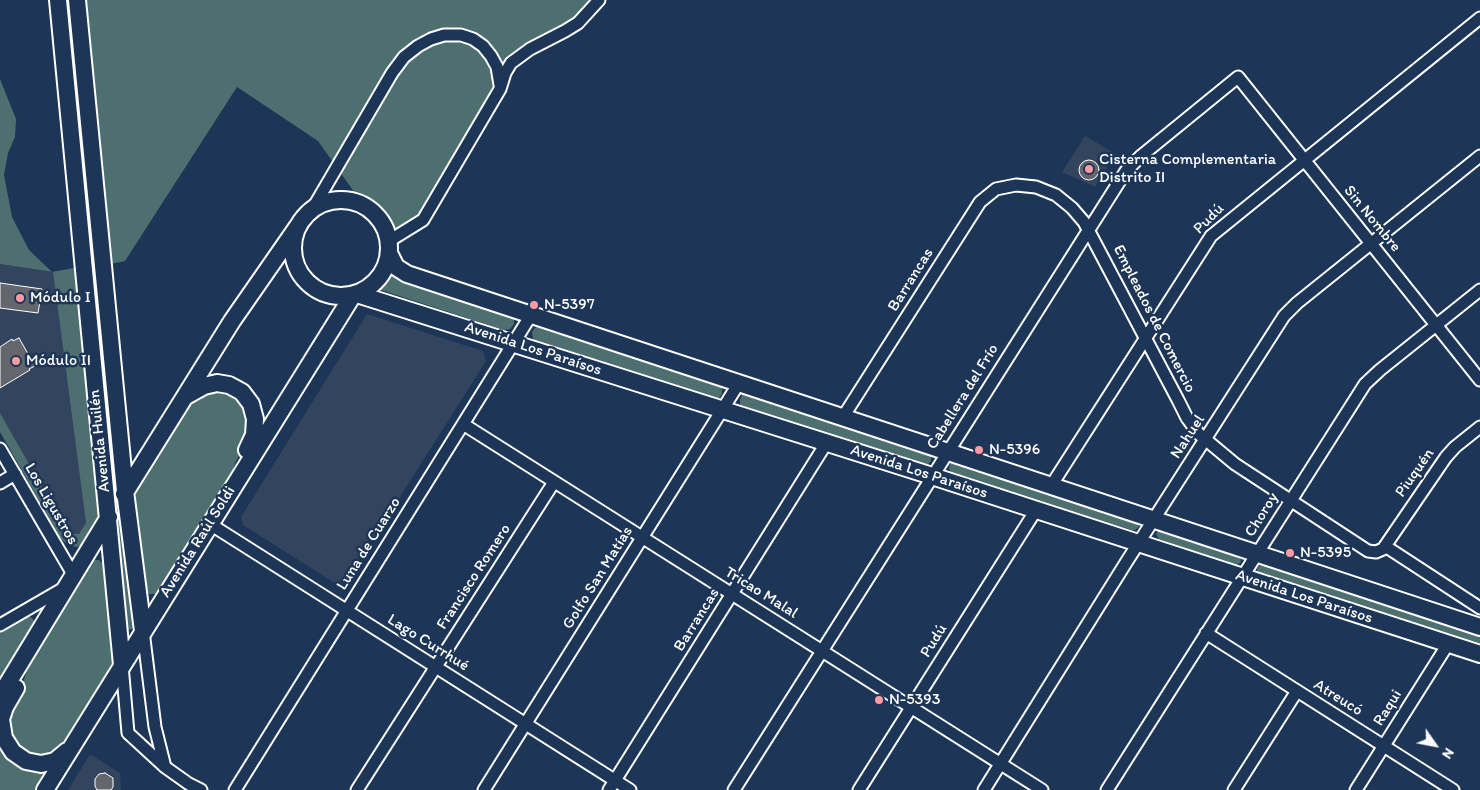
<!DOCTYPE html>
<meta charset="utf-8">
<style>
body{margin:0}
#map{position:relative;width:1480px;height:790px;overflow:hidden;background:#1d3557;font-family:Itim,sans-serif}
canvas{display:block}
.north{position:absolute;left:1410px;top:720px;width:50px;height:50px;-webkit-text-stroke:4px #1d3557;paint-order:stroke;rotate:123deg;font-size:14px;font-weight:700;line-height:20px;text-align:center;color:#fff}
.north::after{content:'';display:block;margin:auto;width:18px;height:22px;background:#fff;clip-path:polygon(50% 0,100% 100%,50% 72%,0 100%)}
</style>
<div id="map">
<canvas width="1480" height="790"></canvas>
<div class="north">N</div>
</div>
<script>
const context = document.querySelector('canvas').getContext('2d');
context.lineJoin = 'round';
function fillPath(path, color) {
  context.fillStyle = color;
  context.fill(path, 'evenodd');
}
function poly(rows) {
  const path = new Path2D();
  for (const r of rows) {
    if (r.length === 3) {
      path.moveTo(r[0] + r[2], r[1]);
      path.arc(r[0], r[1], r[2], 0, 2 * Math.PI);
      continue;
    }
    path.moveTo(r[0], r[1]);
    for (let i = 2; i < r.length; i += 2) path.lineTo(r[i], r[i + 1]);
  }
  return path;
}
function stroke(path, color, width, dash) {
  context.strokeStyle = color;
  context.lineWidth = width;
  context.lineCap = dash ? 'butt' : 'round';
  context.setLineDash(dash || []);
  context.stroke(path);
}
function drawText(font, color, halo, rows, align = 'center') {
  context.font = font + ' Itim,sans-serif';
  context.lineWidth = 5;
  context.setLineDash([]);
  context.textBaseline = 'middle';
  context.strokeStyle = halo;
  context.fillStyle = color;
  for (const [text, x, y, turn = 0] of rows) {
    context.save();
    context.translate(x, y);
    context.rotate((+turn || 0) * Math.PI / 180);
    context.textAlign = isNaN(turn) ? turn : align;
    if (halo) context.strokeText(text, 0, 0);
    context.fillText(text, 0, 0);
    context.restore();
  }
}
const built = poly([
 [1085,136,1116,154,1095,187,1062,172],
 [0,264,53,272,86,523,79,534,69,535,0,413],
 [367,314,483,351,486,361,345,584,338,585,243,525,241,517],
 [90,754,120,773,121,790,68,790]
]);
const green = poly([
 [64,0,72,0,118,486,115,487,112,486],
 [84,0,599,0,591,10,520,56,423,220,389,241,318,141,237,87,125,261,110,264],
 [0,79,16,119,15,137,8,153,4,175,12,217,29,250,52,272,79,267,100,512,99,519,84,544,77,547,68,545,61,539,0,432,0,413,69,534,79,534,86,523,53,272,0,264],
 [390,271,514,318,514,324,510,329,504,330,381,290,380,287],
 [540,326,719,385,722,389,722,394,719,398,714,399,536,343,533,340,532,332,535,328],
 [214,386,247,404,246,444,236,461,230,478,161,590,155,594,149,594,144,589,134,496,137,487,193,397],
 [747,394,931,454,931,461,928,464,923,465,743,408,740,404,740,400,742,395],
 [954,461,1138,523,1139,527,1135,530,1132,530,955,476,951,473,949,469,950,464],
 [117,516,122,519,134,625,133,628,129,630,127,629,115,517],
 [1159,530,1238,556,1240,558,1241,562,1237,565,1235,565,1159,539,1156,534],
 [94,560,99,560,104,565,116,661,60,750,38,760,14,749,7,709,23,682,33,655,90,564],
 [1263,565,1480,636,1480,646,1262,574,1258,572,1257,569,1259,566],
 [29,616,33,619,35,624,0,681,0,631,24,617],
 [0,738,50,767,36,790,0,790]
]);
const building = poly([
 [1089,170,10],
 [0,283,42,289,38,313,0,308,0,283],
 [19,338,35,366,29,369,30,370,0,388,0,347,12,339,13,341,19,338],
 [105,773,113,778,113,787,111,790,97,790,95,786,95,779,99,774,105,773]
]);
const street = poly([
 [313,208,392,73,404,57,418,46,431,39,444,35,461,35,473,39,483,46,491,56,497,67,500,85],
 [389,241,423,220,500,89,505,73,511,63,530,49,565,31,578,23,599,0],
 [843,417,980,202,996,189,1016,185,1036,187,1056,195,1072,208,1084,222,1178,400,1187,418,1199,434,1235,464,1368,551,1376,552,1383,549,1446,457,1455,447,1480,427],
 [463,424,1042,790],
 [0,449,74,576],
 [0,483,15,474],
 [1051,486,1211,236,1480,18],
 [210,524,630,790],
 [1385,546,1480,608],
 [0,625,64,588],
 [143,631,155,727,165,767],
 [1206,633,1453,790],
 [122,665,128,733,165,767,189,784,201,790],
 [235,790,531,315],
 [357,790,554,482],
 [484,790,739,383],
 [609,790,827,442],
 [734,790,1126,171,1141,156,1238,77,1480,380],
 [859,790,1036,510],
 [984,790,1127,561,1284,316,1297,303,1480,156],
 [1107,790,1365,384,1380,370,1480,290],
 [1234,790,1297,691],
 [1356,790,1448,644]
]);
const secondary = poly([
 [58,0,122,665],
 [77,0,125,491,143,631],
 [341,248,48],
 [389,253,396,267,407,274,1480,627],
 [357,294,932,476,1480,654],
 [186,396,204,386,217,383,229,385,242,392,251,404,255,419,254,435,247,450],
 [124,494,232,321,298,226],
 [16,688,5,707,1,719,4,738,13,752,26,761,41,764,55,761,67,751],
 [0,696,109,517],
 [45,790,353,295]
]);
const markers = [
 [1089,169,5,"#ff9aa2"],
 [20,298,5,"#ff9aa2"],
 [534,305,5,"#ff9aa2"],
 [16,361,5,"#ff9aa2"],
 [979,450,5,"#ff9aa2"],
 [1290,553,5,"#ff9aa2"],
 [879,700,5,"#ff9aa2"]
];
const poiNames = [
 ["Cisterna Complementaria",1099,160],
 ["Distrito II",1099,178],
 ["Módulo I",30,298],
 ["N-5397",544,305],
 ["Módulo II",26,361],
 ["N-5396",989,450],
 ["N-5395",1300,553],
 ["N-5393",889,700]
];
const streetNames = [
 ["Pudú",1209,219,-45],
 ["Sin Nombre",1372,219,51],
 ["Barrancas",911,280,-58],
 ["Empleados de Comercio",1154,319,63],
 ["Avenida Los Paraísos",533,349,18],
 ["Cabellera del Frío",963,397,-58],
 ["Nahuel",1188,437,-57],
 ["Avenida Huilén",100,441,-96],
 ["Avenida Los Paraísos",919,472,18],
 ["Piuquén",1415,473,-55],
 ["Los Ligustros",51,504,60],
 ["Choroy",1262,515,-58],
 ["Avenida Raúl Soldi",198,542,-58],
 ["Luna de Cuarzo",369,544,-58],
 ["Francisco Romero",474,577,-57],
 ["Golfo San Matías",598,578,-58],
 ["Tricao Malal",761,593,32],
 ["Avenida Los Paraísos",1304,597,18],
 ["Barrancas",697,620,-58],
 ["Pudú",934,641,-58],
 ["Lago Currhué",428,643,32],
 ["Atreucó",1338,698,32],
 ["Raqui",1388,708,-58]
];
fillPath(built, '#32445e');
fillPath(green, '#4d6f70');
fillPath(building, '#63676d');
stroke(building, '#fff', 1);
stroke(street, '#fff', 15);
stroke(secondary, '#fff', 20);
stroke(street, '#1d3557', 11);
stroke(secondary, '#1d3557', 16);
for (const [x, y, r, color] of markers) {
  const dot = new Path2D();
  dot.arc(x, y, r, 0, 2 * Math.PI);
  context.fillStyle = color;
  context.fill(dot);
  stroke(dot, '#1d3557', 2);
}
drawText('16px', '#fff', '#1d3557', poiNames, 'left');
drawText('16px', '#fff', '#1d3557', streetNames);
</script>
